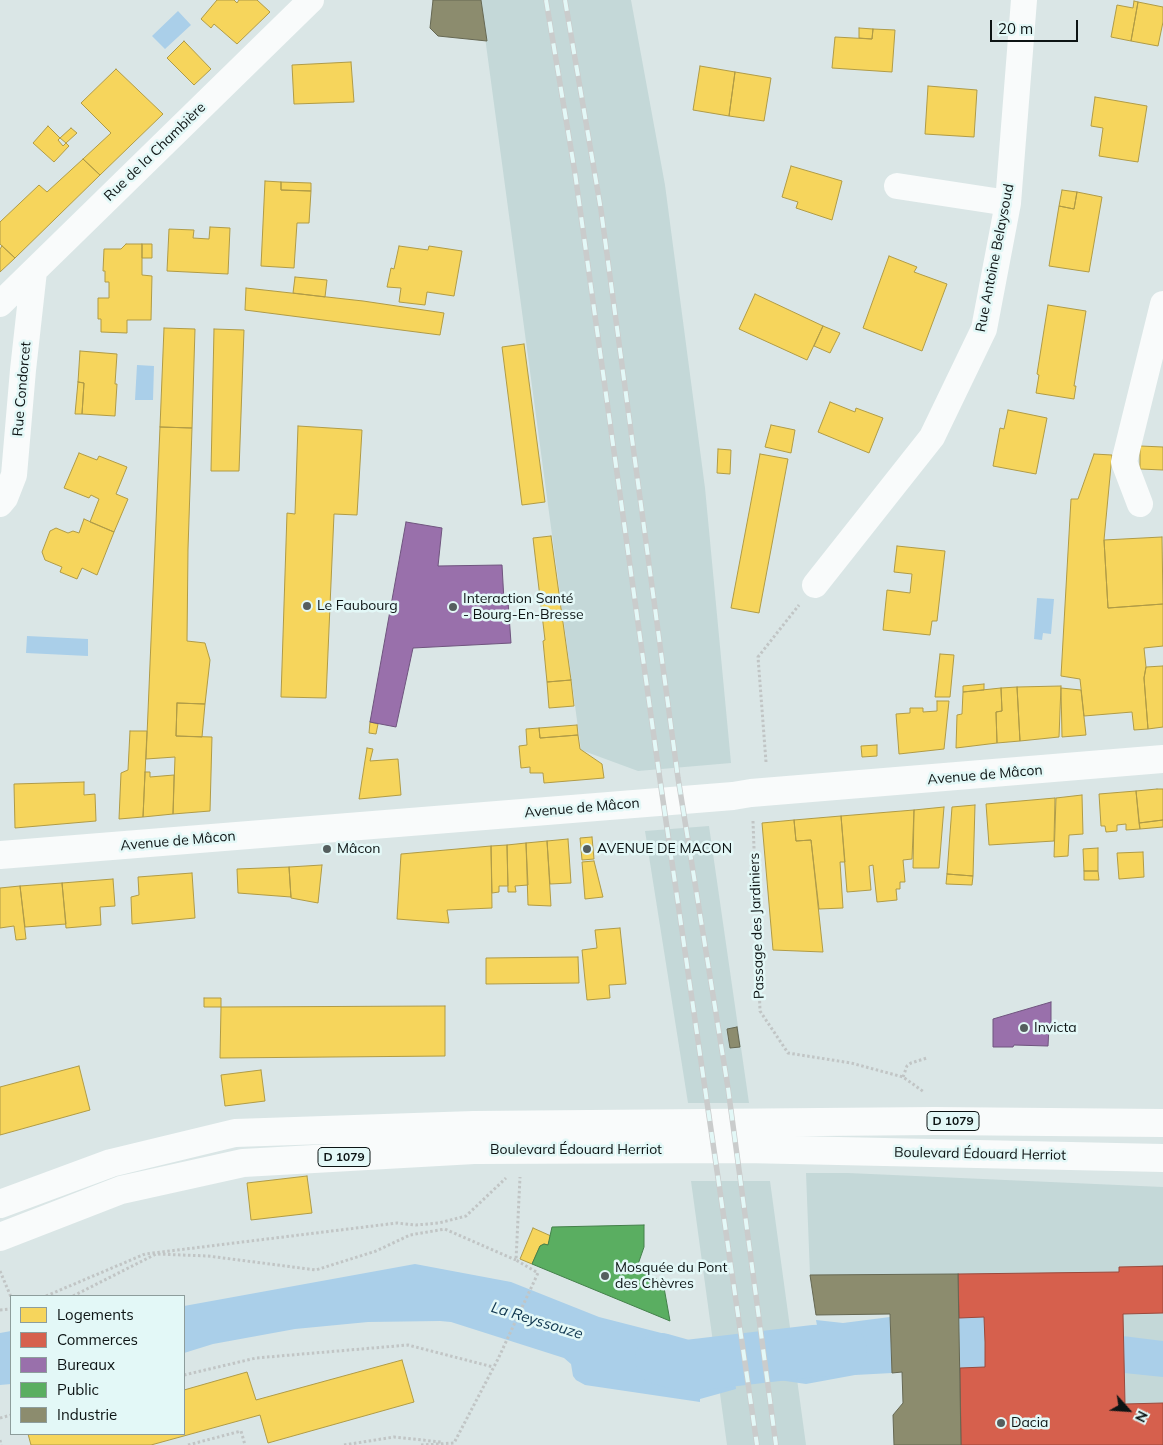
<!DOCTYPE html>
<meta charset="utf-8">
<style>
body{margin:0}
#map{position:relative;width:1163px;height:1445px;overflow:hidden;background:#dae6e6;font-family:Mulish,sans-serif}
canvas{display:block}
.legend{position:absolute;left:10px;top:1295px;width:175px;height:140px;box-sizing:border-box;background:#e3f8f7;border:1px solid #8d9d9c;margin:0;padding:6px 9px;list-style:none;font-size:15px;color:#0d1414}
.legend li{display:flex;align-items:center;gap:10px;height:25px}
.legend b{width:25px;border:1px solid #8d9d9c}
.north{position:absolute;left:1103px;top:1385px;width:50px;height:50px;-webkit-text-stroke:4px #e3f8f7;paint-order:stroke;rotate:116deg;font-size:14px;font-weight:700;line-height:20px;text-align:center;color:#0d1414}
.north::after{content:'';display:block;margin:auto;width:18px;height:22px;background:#0d1414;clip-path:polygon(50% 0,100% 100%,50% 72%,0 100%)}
.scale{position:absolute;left:990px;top:20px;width:88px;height:22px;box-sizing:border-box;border:2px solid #0d1414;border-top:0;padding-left:6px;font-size:15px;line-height:18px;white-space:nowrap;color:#0d1414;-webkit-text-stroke:4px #e3f8f7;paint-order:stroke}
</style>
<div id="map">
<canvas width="1163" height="1445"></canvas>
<ul class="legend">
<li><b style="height:14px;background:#f6d55c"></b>Logements</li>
<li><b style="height:14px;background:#d6604d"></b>Commerces</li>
<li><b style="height:14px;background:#9970ab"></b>Bureaux</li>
<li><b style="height:14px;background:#5aae61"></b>Public</li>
<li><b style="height:14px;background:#8c8c6e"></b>Industrie</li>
</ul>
<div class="north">N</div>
<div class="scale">20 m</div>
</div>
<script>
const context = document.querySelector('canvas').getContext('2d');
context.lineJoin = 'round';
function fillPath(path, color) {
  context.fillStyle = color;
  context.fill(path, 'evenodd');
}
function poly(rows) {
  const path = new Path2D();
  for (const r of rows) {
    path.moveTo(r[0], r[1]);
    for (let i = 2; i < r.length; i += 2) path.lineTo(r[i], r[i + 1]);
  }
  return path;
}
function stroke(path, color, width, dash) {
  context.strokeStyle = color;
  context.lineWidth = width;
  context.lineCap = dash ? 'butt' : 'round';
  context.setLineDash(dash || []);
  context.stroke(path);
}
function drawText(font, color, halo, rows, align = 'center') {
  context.font = font + ' Mulish,sans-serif';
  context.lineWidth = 5;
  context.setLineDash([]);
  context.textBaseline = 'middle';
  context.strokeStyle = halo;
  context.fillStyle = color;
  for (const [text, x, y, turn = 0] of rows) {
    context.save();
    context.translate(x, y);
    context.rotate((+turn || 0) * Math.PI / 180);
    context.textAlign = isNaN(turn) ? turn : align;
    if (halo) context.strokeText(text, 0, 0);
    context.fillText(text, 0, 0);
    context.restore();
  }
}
const built = poly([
 [480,0,631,0,665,185,705,488,731,763,638,771,581,750],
 [709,826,749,1103,688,1103,645,831],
 [806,1173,848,1173,1163,1187,1163,1445,894,1445,893,1415,903,1403,902,1372,890,1314,816,1315,810,1275],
 [691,1181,770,1181,806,1445,727,1445]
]);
const water = poly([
 [178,11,191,25,165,49,152,36],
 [137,365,154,366,153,400,135,400],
 [1037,598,1054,599,1051,634,1043,633,1042,640,1034,639],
 [27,636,88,639,88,656,26,653],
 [415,1264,511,1282,599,1317,673,1336,683,1342,699,1345,730,1341,736,1389,700,1399,700,1402,585,1385,576,1380,573,1376,571,1364,564,1358,451,1322,440,1321,368,1322,295,1329,213,1344,184,1353,184,1306],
 [890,1317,892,1373,855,1375,806,1384,772,1379,766,1337,818,1331,816,1320,843,1323],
 [984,1317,985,1367,960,1368,959,1318],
 [11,1331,11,1384,0,1385,0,1333],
 [1123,1336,1163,1341,1163,1377,1124,1373]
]);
const homes = poly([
 [217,0,234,0,237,3,239,0,257,0,270,12,237,44,214,24,211,28,201,19,217,0],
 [1134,1,1138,2,1131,41,1111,37,1117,5,1133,8,1134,1],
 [1138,2,1163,7,1163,22,1158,46,1131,41,1138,2],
 [859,28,873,29,872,39,859,38,859,28],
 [873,29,895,30,892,72,832,68,835,37,872,39,873,29],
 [184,41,211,69,194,85,167,58,184,41],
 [351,62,354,102,294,104,292,65,351,62],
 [700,66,735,72,729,116,693,110,700,66],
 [116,69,163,114,100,175,83,159,111,133,81,103,116,69],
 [735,72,771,78,764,121,729,116,735,72],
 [928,86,977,90,974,137,925,134,928,86],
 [1095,97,1147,106,1138,162,1099,156,1103,128,1091,126,1095,97],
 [48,126,60,138,58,140,63,146,66,143,69,146,54,162,33,143,48,126],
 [71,128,77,133,66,143,60,138,71,128],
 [83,159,100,175,15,258,0,244,0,222,39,185,47,192,83,159],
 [791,166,842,181,832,220,796,208,798,202,782,197,791,166],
 [265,181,281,182,281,190,311,191,309,223,297,223,294,268,261,266,265,181],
 [281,182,311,183,311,191,281,190,281,182],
 [1062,190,1077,192,1074,209,1059,206,1062,190],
 [1077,192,1102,197,1089,272,1049,266,1059,206,1074,209,1077,192],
 [210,227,230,228,228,274,167,271,169,229,194,230,193,238,209,239,210,227],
 [126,244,142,244,142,275,152,276,151,320,127,320,127,333,101,332,101,319,98,319,98,298,109,298,109,282,105,282,105,271,103,271,104,249,121,249,126,244],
 [142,244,152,244,152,258,142,258,142,244],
 [2,246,15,258,0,272,0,249,2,246],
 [399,246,428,250,429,246,462,251,454,296,427,292,425,305,399,302,401,288,387,287,391,268,394,269,399,246],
 [889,256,917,267,914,272,947,284,922,351,863,328,889,256],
 [295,277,327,280,325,297,293,293,295,277],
 [246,288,363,301,444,313,440,335,245,310,246,288],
 [755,294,823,326,807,360,739,329,755,294],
 [1048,305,1086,311,1074,386,1076,386,1074,399,1036,393,1039,375,1037,374,1048,305],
 [823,326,840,333,830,353,814,346,823,326],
 [164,328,195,329,192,428,160,427,164,328],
 [214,329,244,330,239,471,211,471,214,329],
 [524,344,545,502,522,505,502,347,524,344],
 [80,351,117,354,115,384,117,384,115,416,82,414,84,383,78,382,80,351],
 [78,382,84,383,82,414,75,414,78,382],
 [830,402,855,412,856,408,883,418,869,453,818,432,830,402],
 [1008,410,1047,418,1036,474,993,466,1000,428,1004,429,1008,410],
 [771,425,795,430,791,453,765,447,771,425],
 [298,426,362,430,357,515,334,514,326,698,281,697,287,513,295,514,298,426],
 [160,427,192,428,188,549,187,641,205,643,210,660,205,704,177,703,176,736,212,737,210,811,173,814,175,757,146,759,160,427],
 [1140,446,1163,447,1163,470,1140,469,1140,446],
 [718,449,731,450,730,474,717,473,718,449],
 [79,453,97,460,99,456,127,467,116,494,128,499,114,532,90,522,99,499,91,495,89,498,64,488,79,453],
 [760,454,788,459,759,613,731,608,760,454],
 [1094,454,1112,455,1104,540,1108,608,1163,604,1163,646,1144,648,1146,667,1144,678,1148,729,1134,730,1132,712,1084,716,1080,679,1061,676,1071,499,1078,499,1094,454],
 [84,519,114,532,97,575,82,568,77,579,60,572,62,567,45,560,42,552,50,531,56,528,68,533,73,531,79,533,84,519],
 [551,536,571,680,547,682,543,641,545,640,533,538,551,536],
 [1162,537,1163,604,1108,608,1104,540,1162,537],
 [897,546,945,551,937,621,932,621,930,635,883,630,887,590,910,593,912,574,894,572,897,546],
 [940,654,954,655,950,697,935,697,940,654],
 [1163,666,1163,727,1148,729,1144,678,1146,667,1163,666],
 [571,680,574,706,549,708,547,682,571,680],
 [984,684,984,690,963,692,963,686,984,684],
 [1061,686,1059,737,1020,741,1017,687,1061,686],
 [1017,687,1020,741,997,743,996,712,1002,711,1001,688,1017,687],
 [1001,688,1002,711,996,712,997,743,956,748,957,715,962,714,963,692,1001,688],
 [1061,688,1081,690,1086,735,1062,737,1061,688],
 [937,701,949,701,944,749,899,754,896,714,910,713,910,708,923,708,923,712,937,711,937,701],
 [177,703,205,704,202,737,176,736,177,703],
 [370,722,378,724,376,734,369,733,370,722],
 [577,725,578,735,540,738,539,728,577,725],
 [539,728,540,738,578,735,580,749,602,764,604,778,544,783,543,773,530,773,530,767,521,768,519,746,527,745,526,729,539,728],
 [130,731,147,731,143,817,119,819,121,773,128,770,130,731],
 [877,745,877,756,862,757,861,746,877,745],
 [367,748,373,749,370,761,398,759,401,795,359,799,367,748],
 [145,772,150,772,150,777,174,775,173,814,143,817,145,772],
 [84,782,84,795,95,794,96,821,15,828,14,784,84,782],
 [1157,789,1163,789,1163,820,1139,823,1136,791,1157,789],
 [1136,791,1140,829,1126,830,1126,824,1117,825,1117,831,1106,832,1105,826,1101,826,1099,794,1136,791],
 [1082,795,1083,834,1069,835,1068,856,1054,857,1056,798,1082,795],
 [1055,798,1054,841,989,845,986,804,1055,798],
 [975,805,973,876,947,874,952,807,975,805],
 [944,807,939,868,913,868,914,810,944,807],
 [914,810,912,859,903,860,905,882,900,882,900,889,896,889,897,900,877,902,873,865,869,866,871,890,847,892,841,816,914,810],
 [841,816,845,862,840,862,843,908,819,909,811,840,796,841,794,820,841,816],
 [794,820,796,841,811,840,823,952,773,950,762,823,794,820],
 [1163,820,1163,827,1140,829,1139,823,1163,820],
 [592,837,594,859,582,860,580,838,592,837],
 [568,839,571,883,550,884,547,841,568,839],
 [547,841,551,906,528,905,526,843,547,841],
 [526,843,528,885,515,886,516,892,508,892,507,845,526,843],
 [507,845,508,886,499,886,499,892,492,893,491,846,507,845],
 [491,846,492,908,447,910,449,923,397,919,401,854,491,846],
 [1098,848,1098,871,1084,871,1083,849,1098,848],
 [1143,852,1144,877,1119,879,1117,853,1143,852],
 [594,861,603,897,585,899,582,862,594,861],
 [322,865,318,903,291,898,289,867,322,865],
 [289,867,291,897,238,893,237,869,289,867],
 [1084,871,1098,871,1099,880,1084,880,1084,871],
 [192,873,195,918,132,924,131,897,139,895,138,877,192,873],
 [947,874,973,876,972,885,946,884,947,874],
 [113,879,115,906,100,907,101,925,66,928,62,883,113,879],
 [62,883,66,924,25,927,20,886,62,883],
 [20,886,26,939,16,940,14,926,0,928,0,888,20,886],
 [620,928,626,984,609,985,610,998,587,1000,582,950,597,948,595,930,620,928],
 [578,957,579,983,486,984,486,958,578,957],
 [204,998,221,998,221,1007,204,1007,204,998],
 [445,1006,445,1056,220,1058,221,1007,445,1006],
 [79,1066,90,1110,0,1135,0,1087,79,1066],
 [261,1070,265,1101,225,1106,221,1075,261,1070],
 [307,1176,312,1213,251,1220,247,1183,307,1176],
 [533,1228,551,1236,548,1245,544,1244,540,1246,532,1264,520,1259,533,1228],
 [402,1360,414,1402,268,1443,260,1415,151,1445,31,1445,28,1434,184,1434,184,1390,247,1372,256,1400,402,1360]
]);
const shops = poly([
 [1163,1266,1163,1313,1123,1314,1125,1404,1163,1403,1163,1445,961,1445,960,1368,985,1367,985,1342,984,1317,959,1318,958,1274,1119,1272,1119,1267,1163,1266]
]);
const offices = poly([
 [406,522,442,528,438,566,502,565,504,601,508,601,511,643,413,648,396,727,370,722,406,522],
 [1051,1002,1051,1027,1049,1027,1048,1046,1014,1045,1013,1047,993,1047,993,1019,1051,1002]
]);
const public = poly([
 [644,1225,644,1247,636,1270,663,1282,670,1321,532,1264,540,1246,544,1244,548,1245,552,1227,644,1225]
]);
const industry = poly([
 [433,0,481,0,487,41,438,36,430,28,433,0],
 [737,1027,740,1047,730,1048,727,1029,737,1027],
 [958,1274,961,1445,894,1445,893,1415,903,1403,902,1372,892,1373,890,1314,816,1315,810,1275,958,1274]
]);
const river = poly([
 [661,1359,686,1366,813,1351,841,1350]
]);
const path = poly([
 [766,762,758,657,799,605],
 [753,821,760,1011,788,1053,851,1063,903,1077,924,1092],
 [903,1077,907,1066,911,1063,927,1058],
 [0,1271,11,1297],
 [46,1296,145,1254,397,1223,416,1225,439,1223,466,1216,506,1178],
 [73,1296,156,1254,208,1256,316,1270,376,1251,410,1235,445,1229,516,1260],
 [0,1310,11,1309],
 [184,1375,256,1358,408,1345,493,1367],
 [0,1418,11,1415],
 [0,1440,1,1445],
 [188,1445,241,1431,245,1445],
 [344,1445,394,1437,441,1442],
 [421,1445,454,1443,498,1359,538,1273,516,1260,520,1177]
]);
const street = poly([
 [897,186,1008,203],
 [0,304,311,0],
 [0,504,5,498,14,475,23,370,34,271],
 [1140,504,1124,462,1163,304],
 [815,585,932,437,984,329,1008,203,1024,0]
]);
const primary = poly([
 [0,855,733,796,751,793,1163,759],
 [0,1204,111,1163,235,1133,474,1125,935,1121,1163,1123],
 [0,1237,121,1190,243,1163,474,1150,745,1149,1163,1158]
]);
const rail = poly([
 [546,0,575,173,660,780,757,1445],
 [565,0,601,210,678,778,728,1088,776,1445]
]);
const markers = [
 [307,606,5,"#555e5e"],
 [453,607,5,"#555e5e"],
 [327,849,5,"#555e5e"],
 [587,849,5,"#555e5e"],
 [1024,1028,5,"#555e5e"],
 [605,1276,5,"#555e5e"],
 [1001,1423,5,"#555e5e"]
];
const shields = [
 [953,1121,52],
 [344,1157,52]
];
const shieldNames = [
 ["D 1079",953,1121],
 ["D 1079",344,1157]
];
const streetNames = [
 ["Rue de la Chambière",155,152,-44],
 ["Rue Antoine Belaysoud",995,258,-79],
 ["Rue Condorcet",22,389,-85],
 ["Avenue de Mâcon",985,775,-5],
 ["Avenue de Mâcon",582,808,-5],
 ["Avenue de Mâcon",178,841,-5],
 ["Passage des Jardiniers",757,926,-92],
 ["Boulevard Édouard Herriot",576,1150],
 ["Boulevard Édouard Herriot",980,1154,1]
];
const poiNames = [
 ["Interaction Santé",463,599],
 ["- Bourg-En-Bresse",463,615],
 ["Le Faubourg",317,606],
 ["Mâcon",337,849],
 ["AVENUE DE MACON",597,849],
 ["Invicta",1034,1028],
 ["Mosquée du Pont",615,1268],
 ["des Chèvres",615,1284],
 ["Dacia",1011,1423]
];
const waterNames = [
 ["La Reyssouze",537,1321,17]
];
fillPath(built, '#c4d8d8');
fillPath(water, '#aacfe9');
fillPath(homes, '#f6d55c');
stroke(homes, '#b09b46', 1);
fillPath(shops, '#d6604d');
stroke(shops, '#9a493c', 1);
fillPath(offices, '#9970ab');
stroke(offices, '#6f547e', 1);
fillPath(public, '#5aae61');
stroke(public, '#43804a', 1);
fillPath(industry, '#8c8c6e');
stroke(industry, '#666853', 1);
stroke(river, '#aacfe9', 52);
stroke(path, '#c1c5c5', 3, [2.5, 2.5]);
stroke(street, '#f9fbfb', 26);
stroke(primary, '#f9fbfb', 28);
stroke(rail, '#cacccc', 5.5);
stroke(rail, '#e3f8f7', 4, [11]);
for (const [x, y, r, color] of markers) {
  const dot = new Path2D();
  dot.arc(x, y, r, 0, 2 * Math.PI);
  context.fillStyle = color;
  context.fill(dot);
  stroke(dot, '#e3f8f7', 2);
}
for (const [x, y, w] of shields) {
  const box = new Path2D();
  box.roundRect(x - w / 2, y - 9.5, w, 19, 4);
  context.fillStyle = '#e3f8f7';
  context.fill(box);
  stroke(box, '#0d1414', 1);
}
drawText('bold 12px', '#0d1414', null, shieldNames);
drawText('14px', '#0d1414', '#e3f8f7', streetNames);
drawText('14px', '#0d1414', '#e3f8f7', poiNames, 'left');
drawText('italic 15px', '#0f364f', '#e3f8f7', waterNames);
</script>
